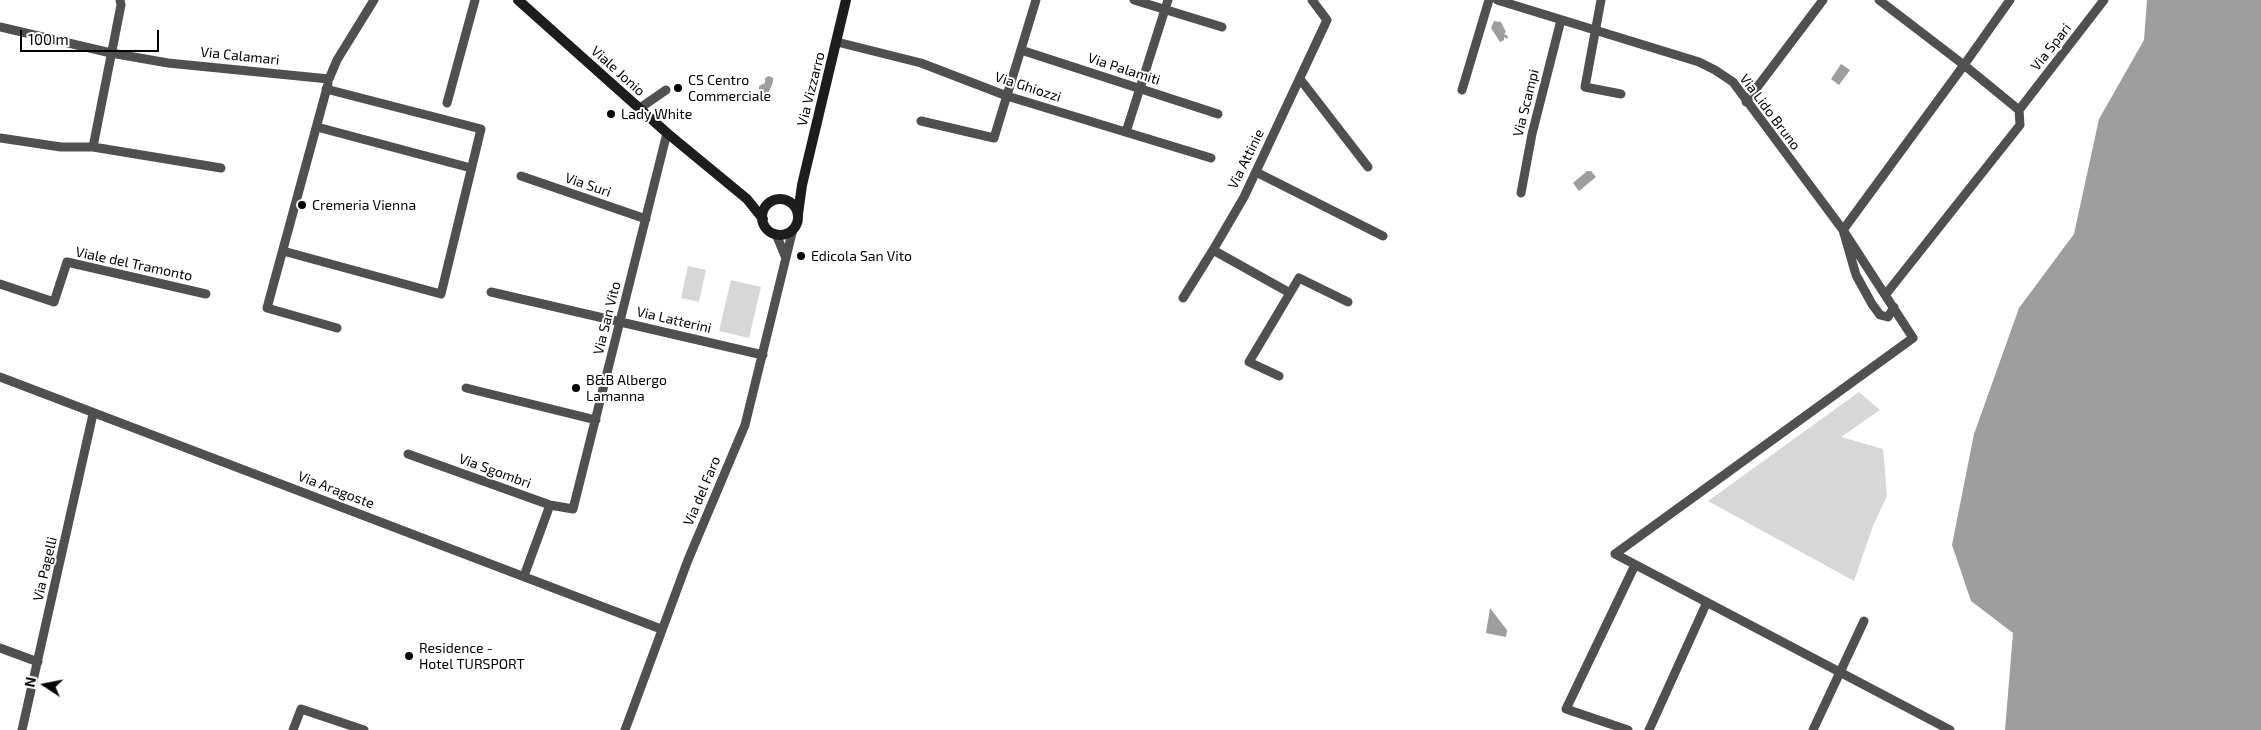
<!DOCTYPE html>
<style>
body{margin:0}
#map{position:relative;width:2261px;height:730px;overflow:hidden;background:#fff;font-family:"Exo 2",sans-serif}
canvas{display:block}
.north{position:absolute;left:20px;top:660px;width:50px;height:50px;-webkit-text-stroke:4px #fff;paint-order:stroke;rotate:281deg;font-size:14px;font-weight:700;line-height:20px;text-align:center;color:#000}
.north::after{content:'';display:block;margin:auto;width:18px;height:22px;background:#000;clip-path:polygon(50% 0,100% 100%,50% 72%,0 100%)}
.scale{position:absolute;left:20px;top:30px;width:139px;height:22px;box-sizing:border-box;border:2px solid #000;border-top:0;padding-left:6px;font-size:15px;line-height:18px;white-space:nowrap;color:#000;-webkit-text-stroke:4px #fff;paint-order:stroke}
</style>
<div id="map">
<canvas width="2261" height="730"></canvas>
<div class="north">N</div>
<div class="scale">100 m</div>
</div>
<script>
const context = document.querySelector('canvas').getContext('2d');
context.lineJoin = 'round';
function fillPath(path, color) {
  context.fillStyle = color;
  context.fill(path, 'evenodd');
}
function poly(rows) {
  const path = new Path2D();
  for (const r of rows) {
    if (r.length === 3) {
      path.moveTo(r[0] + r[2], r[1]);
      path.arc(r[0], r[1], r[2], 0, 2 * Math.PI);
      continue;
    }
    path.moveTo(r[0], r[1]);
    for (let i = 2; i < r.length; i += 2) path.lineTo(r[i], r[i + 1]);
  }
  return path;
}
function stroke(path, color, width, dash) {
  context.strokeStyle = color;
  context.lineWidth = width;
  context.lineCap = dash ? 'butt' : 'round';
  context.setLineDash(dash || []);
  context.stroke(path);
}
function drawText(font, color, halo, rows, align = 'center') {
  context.font = font + ' "Exo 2",sans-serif';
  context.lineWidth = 4;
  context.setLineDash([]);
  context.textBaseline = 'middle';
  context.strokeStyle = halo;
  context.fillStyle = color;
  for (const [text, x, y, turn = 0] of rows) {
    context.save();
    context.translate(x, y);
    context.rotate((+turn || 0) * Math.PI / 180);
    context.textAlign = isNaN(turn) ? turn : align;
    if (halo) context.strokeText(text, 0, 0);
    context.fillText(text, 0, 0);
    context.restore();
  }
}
const green = poly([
 [688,266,706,270,699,302,681,298],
 [731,280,761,287,749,338,719,331],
 [1859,392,1880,410,1841,437,1883,449,1887,496,1873,526,1854,581,1708,501]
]);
const water = poly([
 [2147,0,2261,0,2261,730,2005,730,2013,633,1971,601,1952,545,1974,434,2019,308,2074,234,2099,119,2144,40],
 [1494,21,1501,22,1506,32,1504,34,1508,36,1507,39,1504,37,1504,40,1500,42,1491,28],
 [1841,64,1850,70,1839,85,1831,79],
 [769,76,773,78,773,82,769,92,763,94,759,92,759,86,765,83,765,78],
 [1587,171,1591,171,1596,177,1579,191,1573,183],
 [1490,608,1507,630,1506,637,1486,633]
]);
const street = poly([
 [1134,0,1222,27],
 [1497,0,1699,62,1715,70,1733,82,1843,230,1913,338,1615,554,1950,730],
 [1601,0,1585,87,1621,94],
 [1879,0,1964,65,2010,0],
 [0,27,111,53,168,63,329,79,337,60,374,0],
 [837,42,921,63,1007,96,1211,158],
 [1021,50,1218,114],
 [1300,79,1368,167],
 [328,84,267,308,337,328],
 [1462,90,1489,0],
 [1746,102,1823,0],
 [447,103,475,0],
 [640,108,666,90],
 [2019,110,2104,0],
 [921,121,994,138,1036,0],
 [317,127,471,168],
 [1126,132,1168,0],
 [0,138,61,147,93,147,221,168],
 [93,147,121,5,120,0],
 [1256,172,1383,236],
 [521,176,646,219],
 [1521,193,1532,134,1561,20],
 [776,234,785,256],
 [283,251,441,294,481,129,326,89],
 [0,284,54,302,67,262,206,294],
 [491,292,763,355],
 [1290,293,1213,250,1244,197,1327,20,1312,0],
 [1886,294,2020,125,2019,110,1964,65,1843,230,1856,275,1872,304,1880,315,1888,317,1894,307],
 [1183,298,1213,250],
 [1279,376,1249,362,1299,278,1348,302],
 [0,377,661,629],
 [466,388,596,420],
 [408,454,550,505,573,509,667,133],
 [524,576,550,505],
 [0,648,38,662],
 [22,730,93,414],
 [293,730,301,709,364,730],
 [625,730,688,560,745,425,793,229],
 [1628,730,1566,709,1635,565],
 [1649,730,1707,602],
 [1813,730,1864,621]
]);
const secondary = poly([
 [518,0,667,133,747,199,763,219],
 [780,217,18],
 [798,214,802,185,846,0]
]);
const markers = [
 [678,88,5,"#000"],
 [611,114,5,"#000"],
 [302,205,5,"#000"],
 [801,256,5,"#000"],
 [576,388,5,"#000"],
 [409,656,5,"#000"]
];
const streetNames = [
 ["Via Spari",2051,47,-52],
 ["Via Calamari",240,56,6],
 ["Via Palamiti",1124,69,18],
 ["Viale Jonio",618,71,42],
 ["Via Ghiozzi",1028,87,18],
 ["Via Vizzarro",811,89,-76],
 ["Via Scampi",1526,103,-76],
 ["Via Lido Bruno",1770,112,53],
 ["Via Attinie",1246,159,-64],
 ["Via Suri",588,185,19],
 ["Viale del Tramonto",134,264,12],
 ["Via San Vito",607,318,-76],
 ["Via Latterini",674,320,13],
 ["Via Sgombri",495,471,20],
 ["Via Aragoste",336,490,21],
 ["Via del Faro",702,491,-67],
 ["Via Pagelli",45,569,-77]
];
const poiNames = [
 ["CS Centro",688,80],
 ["Commerciale",688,96],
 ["Lady White",621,114],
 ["Cremeria Vienna",312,205],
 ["Edicola San Vito",811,256],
 ["B&B Albergo",586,380],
 ["Lamanna",586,396],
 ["Residence -",419,648],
 ["Hotel TURSPORT",419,664]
];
fillPath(green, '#d7d7d7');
fillPath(water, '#9e9e9e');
stroke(street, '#505050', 9);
stroke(secondary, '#1d1d1d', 10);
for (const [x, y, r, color] of markers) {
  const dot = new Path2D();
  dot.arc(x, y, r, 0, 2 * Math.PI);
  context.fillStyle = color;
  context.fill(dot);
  stroke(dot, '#fff', 2);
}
drawText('14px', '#000', '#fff', streetNames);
drawText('14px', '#000', '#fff', poiNames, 'left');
</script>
